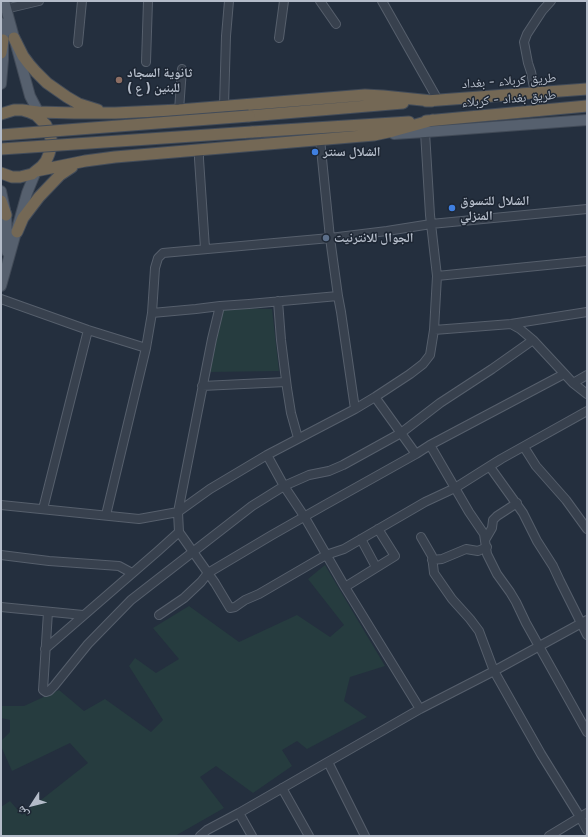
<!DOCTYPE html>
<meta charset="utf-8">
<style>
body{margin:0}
#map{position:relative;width:588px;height:837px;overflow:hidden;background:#242f3e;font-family:Inter,"Noto Naskh Arabic",sans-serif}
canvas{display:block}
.frame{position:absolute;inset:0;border:2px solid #b4bcc9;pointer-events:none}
.north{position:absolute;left:12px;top:785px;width:40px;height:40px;-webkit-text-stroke:3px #1d2633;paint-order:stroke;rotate:234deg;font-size:11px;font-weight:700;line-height:16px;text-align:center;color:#b4bcc9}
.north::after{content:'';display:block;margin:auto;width:14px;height:18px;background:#b4bcc9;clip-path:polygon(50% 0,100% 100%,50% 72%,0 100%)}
</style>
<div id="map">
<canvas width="588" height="837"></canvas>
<div class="frame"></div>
<div class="north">ش</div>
</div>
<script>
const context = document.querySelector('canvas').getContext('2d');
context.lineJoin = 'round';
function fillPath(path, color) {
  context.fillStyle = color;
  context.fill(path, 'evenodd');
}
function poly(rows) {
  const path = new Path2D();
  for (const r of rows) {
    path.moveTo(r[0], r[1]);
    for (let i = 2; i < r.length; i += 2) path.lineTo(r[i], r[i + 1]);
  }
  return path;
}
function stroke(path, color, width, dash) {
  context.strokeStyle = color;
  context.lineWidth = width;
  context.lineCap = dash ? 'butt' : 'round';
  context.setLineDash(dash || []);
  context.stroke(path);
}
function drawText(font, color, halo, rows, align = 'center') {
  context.font = font + ' Inter,"Noto Naskh Arabic",sans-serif';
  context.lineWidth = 3;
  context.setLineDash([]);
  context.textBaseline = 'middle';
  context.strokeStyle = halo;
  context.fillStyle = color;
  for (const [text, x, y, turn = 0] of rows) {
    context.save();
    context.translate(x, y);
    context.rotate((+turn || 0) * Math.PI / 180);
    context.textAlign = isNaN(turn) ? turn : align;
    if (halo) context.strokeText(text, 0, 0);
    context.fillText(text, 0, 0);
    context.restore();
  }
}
const green = poly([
 [224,308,272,309,279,371,208,372],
 [325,565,385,666,350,677,344,701,367,717,307,749,297,741,282,750,292,766,253,793,216,766,200,777,224,808,175,836,1,836,1,807,10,801,22,815,88,763,70,743,12,771,1,746,1,741,10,732,10,720,1,718,1,706,24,706,59,690,84,711,105,699,151,732,163,720,129,666,135,658,156,673,179,659,153,628,189,606,239,642,297,615,330,637,344,625,308,579]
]);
const minor = poly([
 [320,1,336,24],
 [382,1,438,100],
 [1,10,39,1],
 [279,38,284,1],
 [78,43,82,1],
 [146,62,148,1],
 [535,93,531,72,528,63,524,42,527,34,542,11,551,1],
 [224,106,226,36,229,1],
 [179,110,182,69],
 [425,132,430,215,437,276,434,330],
 [320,139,330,238,338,296,341,312,355,409],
 [199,149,199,159,205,248],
 [437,276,587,261],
 [1,299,88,330,146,348],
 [278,301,281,340,287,388,291,413,298,438],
 [220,306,212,339,178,512,179,532,215,583,230,608,235,607,245,600,259,594,326,555,344,549,425,502,455,488,501,459,587,411],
 [152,313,196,309,220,306,249,304,338,296],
 [511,324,520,329,533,340,573,383,587,394],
 [573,383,587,375],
 [202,386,286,382],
 [375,397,416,454],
 [430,445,469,512,484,534,487,554,497,574,510,592,516,602,526,623,587,732],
 [524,447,536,466,566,500,587,529],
 [267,455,284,486,304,516,345,587,420,709],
 [490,467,523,513,537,541,553,566,560,581,587,635],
 [1,505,139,519,178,512,210,489,267,455,355,409,375,397,410,374,423,364,430,355,434,330,511,324,587,312],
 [43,509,88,330],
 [106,515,146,348,152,313,155,268,158,258,163,253,330,238,387,231,431,224,587,209],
 [421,537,432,556,434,573,452,599,470,619,479,631,494,671,541,754,580,817,587,830],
 [361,539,376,567],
 [485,540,492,528,493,520,497,516,517,503],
 [1,555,49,561,119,566,132,573],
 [432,560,442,559,466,549,478,551,487,547],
 [345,587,395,556,378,529],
 [1,607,83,615],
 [48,612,43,690,46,692,49,691,54,686,88,644,131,600,252,506,284,486,309,475,329,471,343,465,401,433,440,403,492,369,533,340],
 [159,615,184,598,201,582,208,573,272,535,323,506,416,454,430,445,564,374],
 [45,649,158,551,179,532],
 [328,762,365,836],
 [282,788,309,836],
 [239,813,252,836],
 [200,836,207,830,239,813,420,709,494,671,587,620],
 [549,836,587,813]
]);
const major = poly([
 [4,1,30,96,41,117],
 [1,23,3,35,3,60,1,84],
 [394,134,425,132,587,120],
 [1,191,6,215,7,237,7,252],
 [1,286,27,193,36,171]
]);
const highway = poly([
 [14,38,23,56,29,64,36,72,47,83,67,97,79,104,98,110],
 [1,53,3,40],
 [426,101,587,89],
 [22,110,38,112,74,113,115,113,179,110,365,95,383,96,432,101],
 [1,114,14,110,22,110,29,112,36,115,46,125,49,132,51,139,51,147,49,154,46,161,42,166,32,174,20,177,12,177,1,173],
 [249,116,403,103],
 [426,121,587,106],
 [252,132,409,122],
 [36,171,85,161,115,157,374,135,393,131,433,120],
 [1,201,6,215],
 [17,232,23,218,39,197,60,175,72,167]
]);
const highwayBridge = poly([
 [1,135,249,116],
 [1,149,252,132]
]);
const markers = [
 [119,80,4,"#8d6e63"],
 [315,152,4,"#3f7fe0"],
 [452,208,4,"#3f7fe0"],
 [326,238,4,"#5c6f8a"]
];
const poiNames = [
 ["ثانوية السجاد",127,73],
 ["( ع ) للبنين",127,88],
 ["الشلال سنتر",323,152],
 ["الشلال للتسوق",460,201],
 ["المنزلي",460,216],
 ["الجوال للانترنيت",334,238]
];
const streetNames = [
 ["طريق كربلاء - بغداد",509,81,-4],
 ["طريق بغداد - كربلاء",509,99,-5]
];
fillPath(green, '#263c3f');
stroke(minor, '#565f6c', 10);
stroke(major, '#414a57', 12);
stroke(highway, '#434c59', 13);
stroke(minor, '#38414e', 8);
stroke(major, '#56606e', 10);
stroke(highway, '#746855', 11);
stroke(highwayBridge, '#434c59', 13, []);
stroke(highwayBridge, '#746855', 11);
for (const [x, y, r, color] of markers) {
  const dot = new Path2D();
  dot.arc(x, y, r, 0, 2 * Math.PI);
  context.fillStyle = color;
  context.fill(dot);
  stroke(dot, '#1d2633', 1.5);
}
drawText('bold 13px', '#b4bcc9', '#1d2633', poiNames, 'left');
drawText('13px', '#b4bcc9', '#1d2633', streetNames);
</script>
